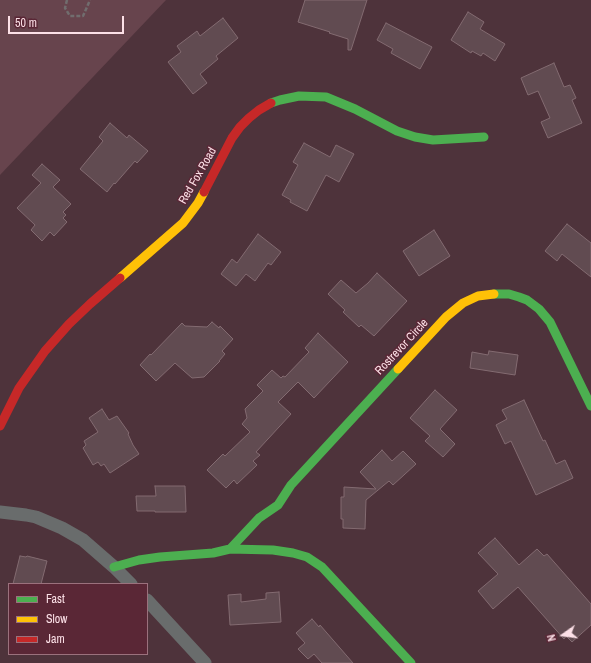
<!DOCTYPE html>
<style>
body{margin:0}
#map{position:relative;width:591px;height:663px;overflow:hidden;background:#4e333b;font-family:"Archivo Narrow",sans-serif}
canvas{display:block}
.legend{position:absolute;left:8px;top:583px;width:140px;height:72px;box-sizing:border-box;background:#5a2736;border:1px solid #9b717d;margin:0;padding:5px 7px;list-style:none;font-size:12px;color:#fce0e7}
.legend li{display:flex;align-items:center;gap:8px;height:20px}
.legend b{width:20px;border:1px solid #9b717d}
.north{position:absolute;left:543px;top:615px;width:40px;height:40px;-webkit-text-stroke:3px #5a2736;paint-order:stroke;rotate:256deg;font-size:11px;font-weight:700;line-height:16px;text-align:center;color:#fce0e7}
.north::after{content:'';display:block;margin:auto;width:14px;height:18px;background:#fce0e7;clip-path:polygon(50% 0,100% 100%,50% 72%,0 100%)}
.scale{position:absolute;left:8px;top:16px;width:116px;height:18px;box-sizing:border-box;border:2px solid #fce0e7;border-top:0;padding-left:5px;font-size:12px;line-height:14px;white-space:nowrap;color:#fce0e7;-webkit-text-stroke:3px #5a2736;paint-order:stroke}
</style>
<div id="map">
<canvas width="591" height="663"></canvas>
<ul class="legend">
<li><b style="height:5px;background:#4caf50"></b>Fast</li>
<li><b style="height:5px;background:#ffc107"></b>Slow</li>
<li><b style="height:5px;background:#c62828"></b>Jam</li>
</ul>
<div class="north">N</div>
<div class="scale">50 m</div>
</div>
<script>
const context = document.querySelector('canvas').getContext('2d');
context.lineJoin = 'round';
function fillPath(path, color) {
  context.fillStyle = color;
  context.fill(path, 'evenodd');
}
function poly(rows) {
  const path = new Path2D();
  for (const r of rows) {
    path.moveTo(r[0], r[1]);
    for (let i = 2; i < r.length; i += 2) path.lineTo(r[i], r[i + 1]);
  }
  return path;
}
function stroke(path, color, width, dash) {
  context.strokeStyle = color;
  context.lineWidth = width;
  context.lineCap = dash ? 'butt' : 'round';
  context.setLineDash(dash || []);
  context.stroke(path);
}
function drawText(font, color, halo, rows, align = 'center') {
  context.font = font + ' "Archivo Narrow",sans-serif';
  context.lineWidth = 3;
  context.setLineDash([]);
  context.textBaseline = 'middle';
  context.strokeStyle = halo;
  context.fillStyle = color;
  for (const [text, x, y, turn = 0] of rows) {
    context.save();
    context.translate(x, y);
    context.rotate((+turn || 0) * Math.PI / 180);
    context.textAlign = isNaN(turn) ? turn : align;
    if (halo) context.strokeText(text, 0, 0);
    context.fillText(text, 0, 0);
    context.restore();
  }
}
const green = poly([
 [0,0,166,0,0,175]
]);
const building = poly([
 [305,0,367,0,351,50,348,50,348,39,329,33,330,32,298,22,305,0],
 [468,12,484,22,480,29,505,44,495,61,483,53,481,56,472,51,471,53,451,40,468,12],
 [223,18,238,38,216,56,218,59,200,74,207,83,193,94,168,62,181,52,177,46,197,31,200,36,223,18],
 [386,23,432,47,420,69,391,53,393,49,377,40,386,23],
 [554,63,564,87,570,85,576,98,572,100,582,123,548,138,541,122,550,118,538,91,528,95,521,78,554,63],
 [110,123,127,138,129,135,148,151,137,163,135,161,115,184,114,183,107,192,80,169,103,141,99,137,110,123],
 [304,143,330,157,336,145,354,154,339,182,326,175,307,211,290,202,291,200,282,195,298,165,293,162,304,143],
 [42,164,60,180,53,187,71,204,63,212,66,215,63,218,67,222,54,236,50,232,42,241,31,230,35,225,17,208,41,183,32,175,42,164],
 [567,224,591,243,591,277,562,254,557,261,545,251,567,224],
 [434,230,450,256,419,276,403,251,434,230],
 [258,234,281,252,271,265,268,263,255,281,246,274,236,286,221,274,232,259,237,263,258,234],
 [377,273,407,301,374,336,361,325,359,327,343,312,345,310,328,294,341,280,356,293,368,283,377,273],
 [212,322,219,328,220,326,233,339,222,351,225,354,219,361,220,361,204,377,192,378,175,363,156,381,140,365,150,354,151,355,182,323,185,326,207,327,212,322],
 [318,333,348,362,314,398,298,382,278,402,291,414,256,452,260,455,253,461,257,465,237,484,234,480,226,488,207,470,223,454,225,456,250,432,242,424,247,418,245,409,263,391,257,385,272,370,281,378,283,376,285,377,309,352,305,348,318,333],
 [489,351,518,355,515,375,470,368,472,352,488,355,489,351],
 [435,390,457,410,440,429,455,444,443,457,425,441,430,436,410,418,435,390],
 [524,400,543,441,545,440,556,464,565,460,573,478,536,495,511,441,505,444,496,425,507,419,502,410,524,400],
 [102,409,109,420,117,416,129,433,128,434,133,445,139,454,110,473,104,464,101,466,98,462,93,465,83,448,86,445,84,441,98,432,89,418,102,409],
 [382,450,392,461,403,451,416,464,393,485,389,481,366,500,365,529,343,528,343,519,341,519,341,497,344,497,344,487,376,489,360,472,382,450],
 [155,486,185,486,186,512,155,512,155,511,137,511,136,496,156,496,155,486],
 [495,538,519,565,537,549,544,556,547,554,591,604,591,625,572,642,566,636,564,639,518,587,493,609,478,591,498,574,478,553,495,538],
 [20,556,26,557,27,556,47,561,41,584,13,584,20,556],
 [279,592,281,622,230,625,228,595,241,594,241,602,266,599,266,593,279,592],
 [312,619,319,627,320,625,353,663,322,663,314,654,308,659,298,649,305,643,296,633,312,619]
]);
const path = poly([
 [67,0,65,8,70,16,83,16,90,0]
]);
const street = poly([
 [0,512,26,515,36,517,62,528,83,540,114,567,131,584],
 [147,600,205,663]
]);
const fast = poly([
 [271,103,280,100,299,96,326,97,355,109,397,131,415,137,433,140,484,137],
 [494,294,509,294,519,297,527,300,539,309,550,322,591,406],
 [230,549,259,518,278,505,291,485,398,369],
 [114,567,139,560,160,557,213,553,230,549,273,550,293,553,307,557,322,567,411,663]
]);
const slow = poly([
 [120,278,183,223,198,203,204,192],
 [398,369,446,317,463,303,478,296,494,294]
]);
const jam = poly([
 [204,192,232,138,240,127,249,118,259,110,271,103],
 [0,426,19,388,45,351,69,324,90,304,120,278]
]);
const streetNames = [
 ["Red Fox Road",198,176,-60],
 ["Rostrevor Circle",402,347,-47]
];
fillPath(green, '#67444d');
fillPath(building, '#614b51');
stroke(building, '#836b71', 1);
stroke(path, '#716d6e', 2.5, [4, 2]);
stroke(street, '#696c6c', 13);
stroke(fast, '#4caf50', 9);
stroke(slow, '#ffc107', 9);
stroke(jam, '#c62828', 9);
drawText('12px', '#fce0e7', '#5a2736', streetNames);
</script>
